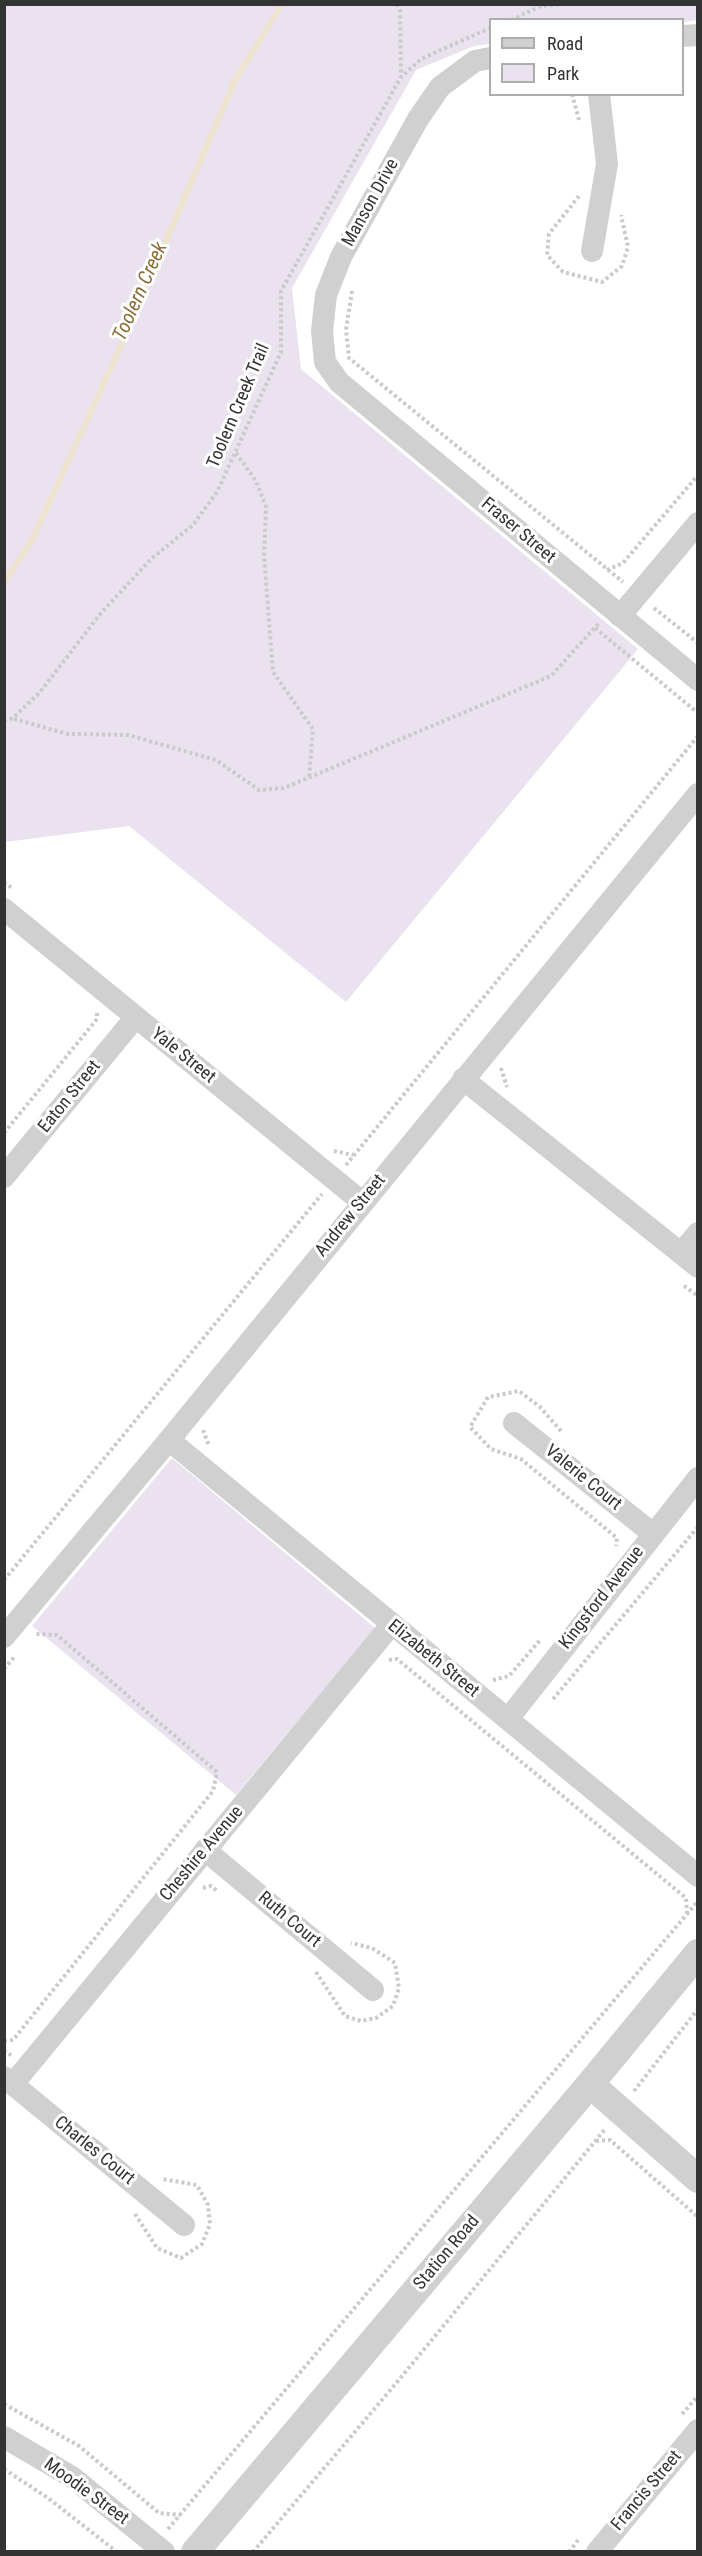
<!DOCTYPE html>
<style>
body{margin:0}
#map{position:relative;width:702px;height:2556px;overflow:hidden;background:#fff;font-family:"Roboto Condensed",sans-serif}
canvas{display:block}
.frame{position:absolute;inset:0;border:6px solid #333;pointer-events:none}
.legend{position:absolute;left:489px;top:18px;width:195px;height:78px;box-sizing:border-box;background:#fff;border:2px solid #adadad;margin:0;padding:8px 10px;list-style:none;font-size:18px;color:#333}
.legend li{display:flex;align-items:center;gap:12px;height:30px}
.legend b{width:30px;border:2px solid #adadad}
</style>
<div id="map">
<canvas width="702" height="2556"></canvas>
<div class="frame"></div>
<ul class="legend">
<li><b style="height:8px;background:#d0d0d0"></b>Road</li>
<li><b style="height:16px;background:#ebe2ef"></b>Park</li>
</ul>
</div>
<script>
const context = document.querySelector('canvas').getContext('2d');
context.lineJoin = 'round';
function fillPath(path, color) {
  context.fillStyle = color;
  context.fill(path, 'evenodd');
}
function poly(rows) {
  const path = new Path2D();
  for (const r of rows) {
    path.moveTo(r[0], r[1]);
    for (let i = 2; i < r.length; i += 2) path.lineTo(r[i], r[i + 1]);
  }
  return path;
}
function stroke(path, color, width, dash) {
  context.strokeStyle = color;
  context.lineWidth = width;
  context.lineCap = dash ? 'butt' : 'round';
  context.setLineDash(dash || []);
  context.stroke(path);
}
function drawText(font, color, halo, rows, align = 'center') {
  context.font = font + ' "Roboto Condensed",sans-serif';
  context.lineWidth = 6;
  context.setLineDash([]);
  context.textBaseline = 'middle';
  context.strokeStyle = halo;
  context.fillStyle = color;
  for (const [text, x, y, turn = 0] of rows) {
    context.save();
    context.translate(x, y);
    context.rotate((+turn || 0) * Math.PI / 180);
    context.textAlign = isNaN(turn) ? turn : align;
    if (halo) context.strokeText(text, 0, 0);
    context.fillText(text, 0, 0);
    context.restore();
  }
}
const green = poly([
 [4,5,697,5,697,20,683,22,682,20,490,20,490,44,474,46,416,70,292,288,301,369,638,649,346,1002,129,826,5,842],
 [172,1458,375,1628,236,1795,32,1626]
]);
const stream = poly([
 [4,582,32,540,118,352,235,80,282,4]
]);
const path = poly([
 [397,4,400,11,401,76],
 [511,20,541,6,562,4],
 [572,94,579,120],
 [579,196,549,234,547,255,563,272,602,282,622,266,628,247,621,215],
 [352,291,346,330,349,358,623,582],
 [236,453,256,481,266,507,264,556,273,672,313,729,309,779],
 [607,570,623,563,698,475],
 [654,608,698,643],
 [595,628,698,713],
 [14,719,68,734,128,735,216,760,259,790,284,788,551,676,599,623],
 [4,721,13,718,40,692,101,613,152,558,193,525,217,492,281,352,281,291,401,77,421,59,490,28],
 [4,882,13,889],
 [501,1068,507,1087],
 [4,1133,97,1019,97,1011],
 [334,1151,353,1155],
 [346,1165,698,736],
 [684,1286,698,1296],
 [203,1430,209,1446],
 [561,1431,540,1407,519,1391,488,1397,470,1427,491,1449,521,1459,617,1538,616,1546],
 [4,1580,322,1194],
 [389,1660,397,1659,686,1898,687,1913],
 [4,1669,15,1656],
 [493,1680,509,1676,541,1639],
 [553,1699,698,1527],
 [203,1888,211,1886,217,1891],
 [316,1972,345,2016,361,2021,376,2018,393,2006,399,1988,395,1963,372,1948,351,1943],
 [4,2041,13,2040,213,1791,217,1772,57,1635,34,1634],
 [4,2050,12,2056],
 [634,2091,698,2009],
 [596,2141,610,2140,698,2217],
 [135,2214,157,2248,181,2258,202,2244,210,2224,208,2205,197,2185,162,2179],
 [4,2404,79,2446,159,2513,180,2515],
 [682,2414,698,2396],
 [4,2469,48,2498,117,2552],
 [168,2529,698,1901],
 [253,2552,398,2381,606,2128],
 [569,2552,578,2540]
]);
const minor = poly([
 [682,36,698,35],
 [490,58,475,61,440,87,418,119,341,257,326,295,322,331,325,362,339,382,698,680],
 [592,251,607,164,599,94],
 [620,616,698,523],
 [4,909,362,1202],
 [463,1079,698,1267],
 [4,1177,135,1018],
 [681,1253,698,1233],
 [514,1423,652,1533],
 [169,1440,698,1876],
 [4,1637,169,1440,698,794],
 [508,1719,698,1478],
 [205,1850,373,1990],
 [4,2077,184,2225],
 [13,2084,391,1625],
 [4,2437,72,2477,164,2552],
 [597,2552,698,2430]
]);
const tertiary = poly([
 [590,2084,698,2179],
 [195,2552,590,2084,698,1953]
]);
const streetNames = [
 ["Manson Drive",371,203,-61],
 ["Toolern Creek Trail",239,406,-67],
 ["Fraser Street",518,531,40],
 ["Yale Street",183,1056,39],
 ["Eaton Street",70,1097,-51],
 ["Andrew Street",351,1216,-51],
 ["Valerie Court",583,1478,39],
 ["Kingsford Avenue",602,1598,-52],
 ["Elizabeth Street",433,1659,39],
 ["Cheshire Avenue",202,1854,-50],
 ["Ruth Court",289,1920,40],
 ["Charles Court",94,2151,39],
 ["Station Road",447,2253,-50],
 ["Francis Street",647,2491,-50],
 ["Moodie Street",86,2492,36]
];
const waterNames = [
 ["Toolern Creek",141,292,-66]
];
fillPath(green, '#ebe2ef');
stroke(stream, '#eee3cf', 6);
stroke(path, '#cacaca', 4, [3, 3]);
stroke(minor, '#d0d0d0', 22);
stroke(tertiary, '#d0d0d0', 28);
drawText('18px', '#333', '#fff', streetNames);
drawText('italic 20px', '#8a6e3a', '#fff', waterNames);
</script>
